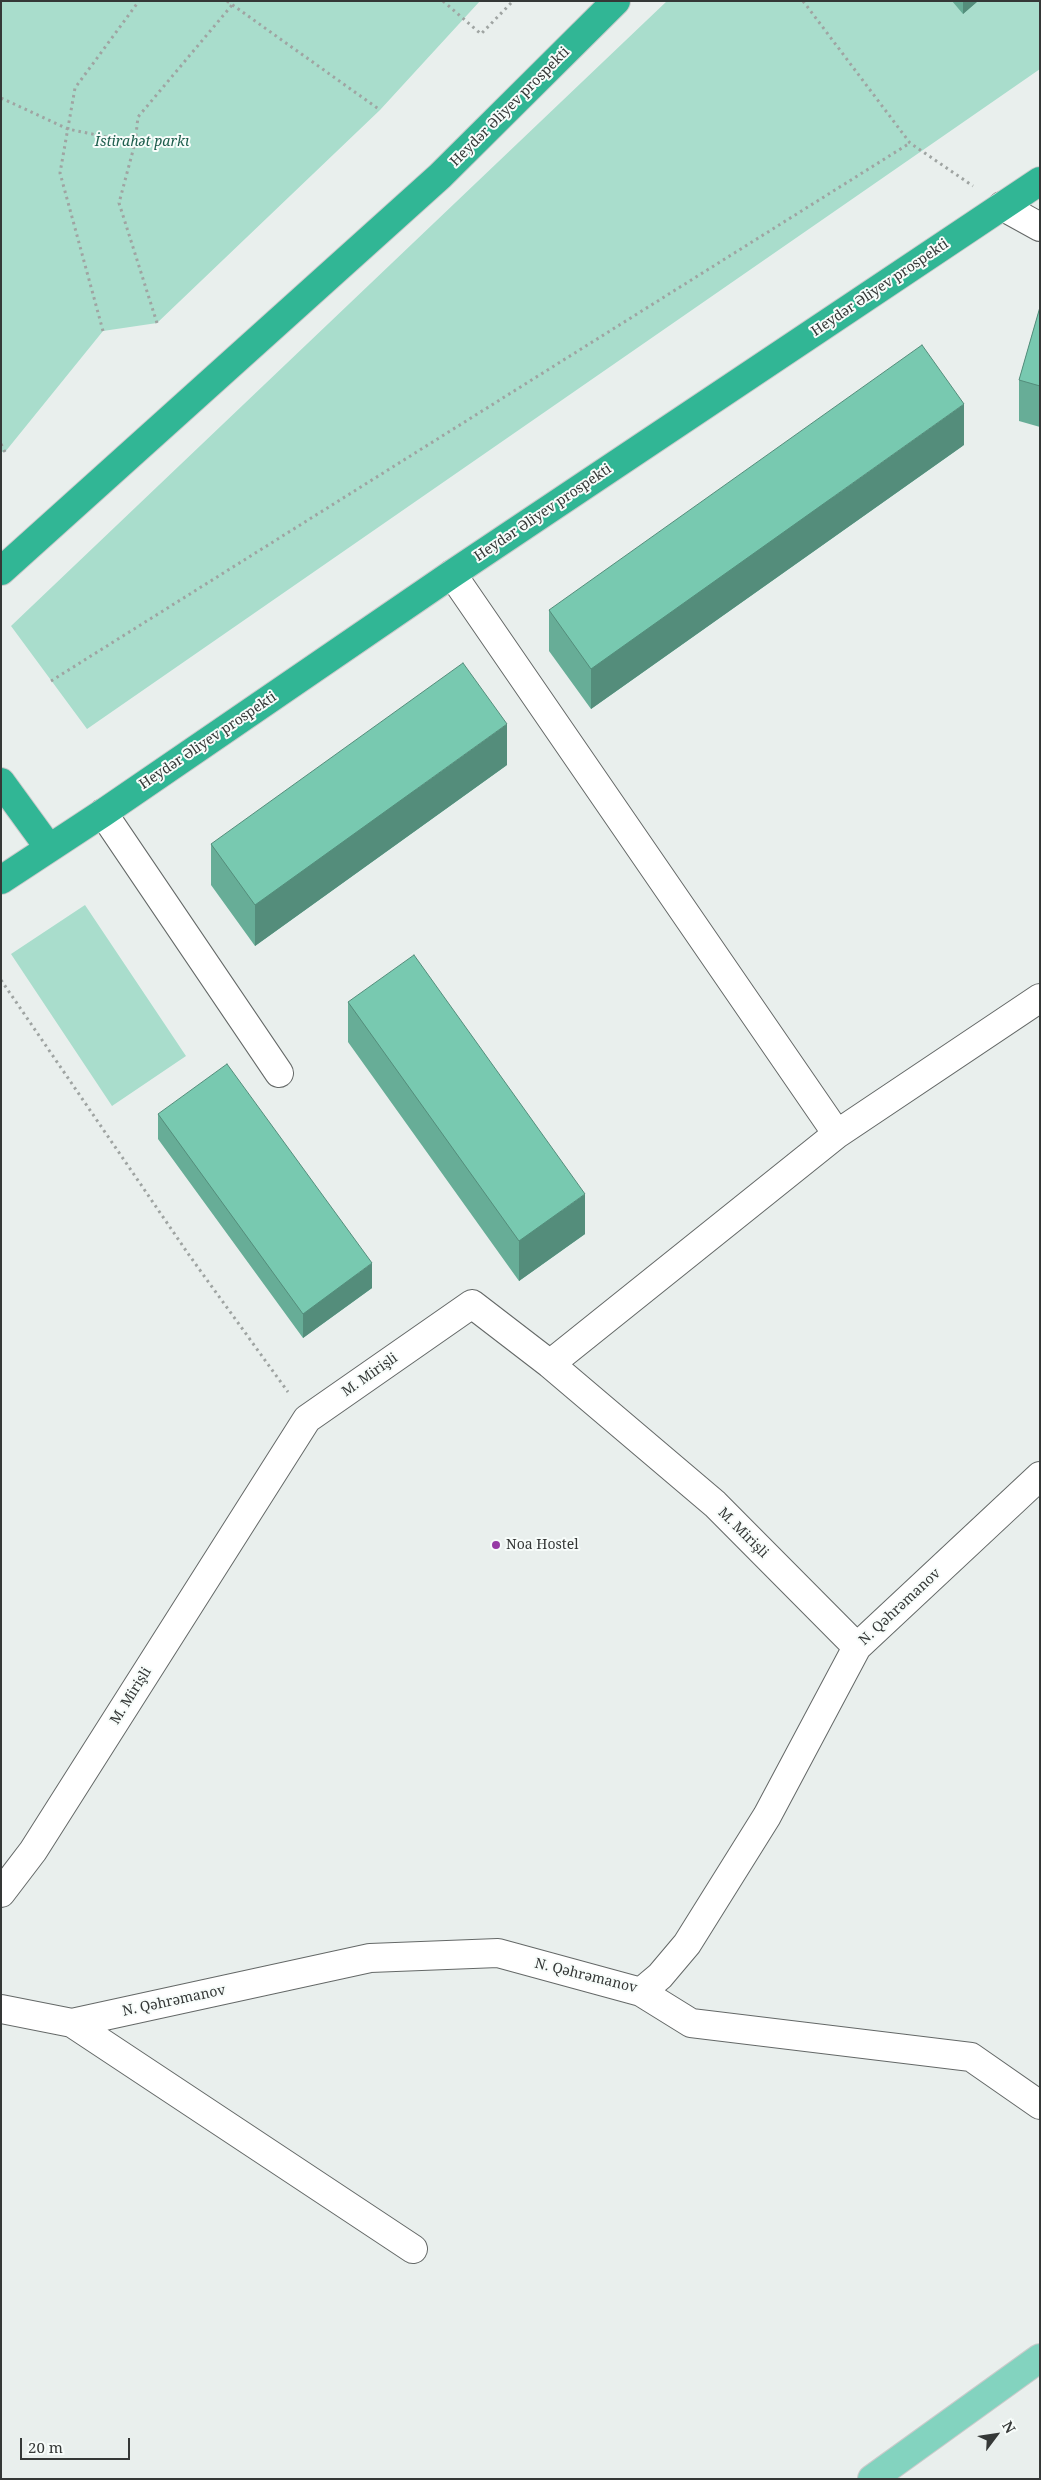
<!DOCTYPE html>
<meta charset="utf-8">
<style>
body{margin:0}
#map{position:relative;width:1041px;height:2480px;overflow:hidden;background:#e9efed;font-family:"Noto Serif",serif}
canvas{display:block}
.frame{position:absolute;inset:0;border:2px solid #353837;pointer-events:none}
.north{position:absolute;left:971px;top:2410px;width:50px;height:50px;-webkit-text-stroke:4px #f7fcfa;paint-order:stroke;rotate:59deg;font-size:14px;font-weight:700;line-height:20px;text-align:center;color:#353837}
.north::after{content:'';display:block;margin:auto;width:18px;height:22px;background:#353837;clip-path:polygon(50% 0,100% 100%,50% 72%,0 100%)}
.scale{position:absolute;left:20px;top:2438px;width:110px;height:22px;box-sizing:border-box;border:2px solid #353837;border-top:0;padding-left:6px;font-size:15px;line-height:18px;white-space:nowrap;color:#353837;-webkit-text-stroke:4px #f7fcfa;paint-order:stroke}
</style>
<div id="map">
<canvas width="1041" height="2480"></canvas>
<div class="frame"></div>
<div class="north">N</div>
<div class="scale">20 m</div>
</div>
<script>
const context = document.querySelector('canvas').getContext('2d');
context.lineJoin = 'round';
function fillPath(path, color) {
  context.fillStyle = color;
  context.fill(path, 'evenodd');
}
function poly(rows) {
  const path = new Path2D();
  for (const r of rows) {
    path.moveTo(r[0], r[1]);
    for (let i = 2; i < r.length; i += 2) path.lineTo(r[i], r[i + 1]);
  }
  return path;
}
function stroke(path, color, width, dash) {
  context.strokeStyle = color;
  context.lineWidth = width;
  context.lineCap = dash ? 'butt' : 'round';
  context.setLineDash(dash || []);
  context.stroke(path);
}
function drawText(font, color, halo, rows, align = 'center') {
  context.font = font + ' "Noto Serif",serif';
  context.lineWidth = 4;
  context.setLineDash([]);
  context.textBaseline = 'middle';
  context.strokeStyle = halo;
  context.fillStyle = color;
  for (const [text, x, y, turn = 0] of rows) {
    context.save();
    context.translate(x, y);
    context.rotate((+turn || 0) * Math.PI / 180);
    context.textAlign = isNaN(turn) ? turn : align;
    if (halo) context.strokeText(text, 0, 0);
    context.fillText(text, 0, 0);
    context.restore();
  }
}
const green = poly([
 [1,1,480,1,380,110,157,323,103,331,5,452,1,452],
 [667,1,1040,1,1040,69,87,729,11,626],
 [85,905,186,1056,112,1106,11,954]
]);
const path = poly([
 [227,1,380,110],
 [443,1,481,34,513,1],
 [803,1,910,143,973,186],
 [1,98,68,129,135,143],
 [157,323,119,203,135,143,138,117,232,5],
 [103,331,60,173,75,88,139,1],
 [1,444,5,452],
 [51,681,910,143],
 [1,980,189,1255,288,1392]
]);
const minor = poly([
 [1002,206,1040,227],
 [452,574,837,1134,550,1364],
 [103,813,279,1073],
 [837,1134,1040,998],
 [1,1893,33,1851,307,1419,472,1304,550,1364,715,1504,857,1647],
 [641,1992,691,2023,971,2057,1040,2105],
 [1,2009,72,2023,370,1958,498,1953,641,1992,660,1976,687,1944,767,1816,857,1647,1040,1476],
 [72,2023,413,2249]
]);
const major = poly([
 [872,2479,1040,2358]
]);
const highway = poly([
 [1,571,440,176,616,1],
 [1,782,49,848],
 [1,880,103,813,452,574,1040,181]
]);
const wall = poly([
 [952,1,978,1,963,14],
 [1040,307,1040,427,1019,421,1019,380],
 [964,445,591,709,549,651,549,610],
 [507,765,255,946,211,885,211,844],
 [348,1002,585,1234,519,1281,348,1042],
 [158,1114,372,1288,303,1338,158,1139]
]);
const shadedWall = poly([
 [963,1,978,1,963,14],
 [964,404,964,445,591,709,591,669],
 [507,724,507,765,255,946,255,905],
 [585,1194,585,1234,519,1281,519,1241],
 [372,1263,372,1288,303,1338,303,1314]
]);
const building = poly([
 [1040,307,1040,386,1019,380,1040,307],
 [922,345,964,404,591,669,549,610,922,345],
 [463,663,507,724,255,905,211,844,463,663],
 [414,955,585,1194,519,1241,348,1002,414,955],
 [227,1064,372,1263,303,1314,158,1114,227,1064]
]);
const markers = [
 [496,1545,5,"#973ba5"]
];
const streetNames = [
 ["Heydər Əliyev prospekti",510,107,-45],
 ["Heydər Əliyev prospekti",880,288,-34],
 ["Heydər Əliyev prospekti",543,513,-34],
 ["Heydər Əliyev prospekti",208,741,-34],
 ["M. Mirişli",370,1375,-35],
 ["M. Mirişli",743,1533,45],
 ["N. Qəhrəmanov",900,1607,-43],
 ["M. Mirişli",131,1696,-58],
 ["N. Qəhrəmanov",586,1976,14],
 ["N. Qəhrəmanov",174,2001,-12]
];
const parkNames = [
 ["İstirahət parkı",142,142]
];
const poiNames = [
 ["Noa Hostel",506,1545]
];
fillPath(green, '#a9ddcc');
stroke(minor, '#646867', 30);
stroke(major, '#cacbcb', 30);
stroke(highway, '#cacbcb', 30);
stroke(path, '#9fa4a2', 3, [2.5, 4]);
stroke(minor, '#fff', 28);
stroke(major, '#83d3bf', 28);
stroke(highway, '#31b695', 28);
fillPath(wall, '#67ad97');
fillPath(shadedWall, '#548d7b');
fillPath(building, '#78c9b0');
stroke(building, '#548d7b', 1);
for (const [x, y, r, color] of markers) {
  const dot = new Path2D();
  dot.arc(x, y, r, 0, 2 * Math.PI);
  context.fillStyle = color;
  context.fill(dot);
  stroke(dot, '#f7fcfa', 2);
}
drawText('14px', '#353837', '#f7fcfa', streetNames);
drawText('italic 14px', '#1c5d4c', '#f7fcfa', parkNames);
drawText('14px', '#353837', '#f7fcfa', poiNames, 'left');
</script>
